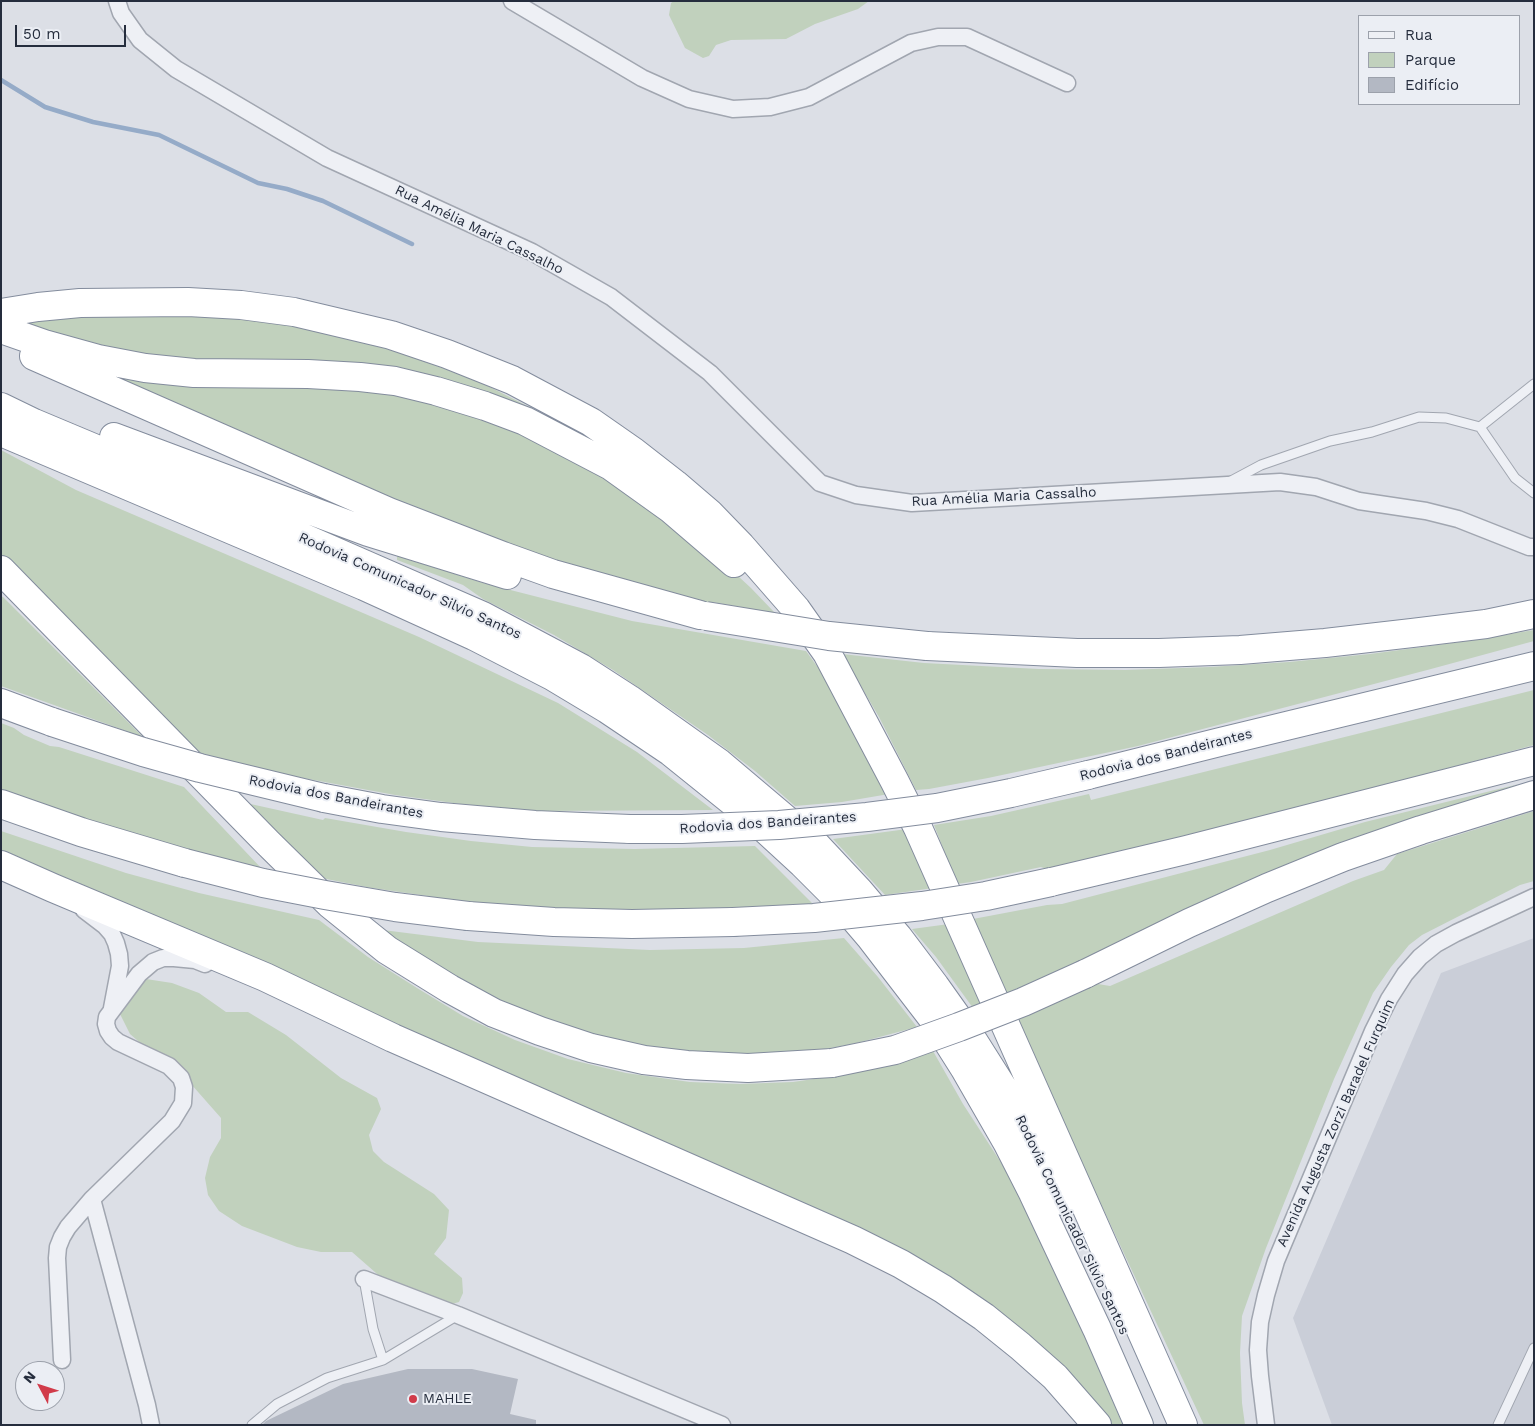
<!DOCTYPE html>
<meta charset="utf-8">
<style>
body{margin:0}
#map{position:relative;width:1535px;height:1426px;overflow:hidden;background:#dcdfe6;font-family:"Work Sans",sans-serif}
canvas{display:block}
.frame{position:absolute;inset:0;border:2px solid #252d3d;pointer-events:none}
.legend{position:absolute;left:1358px;top:15px;width:162px;height:90px;box-sizing:border-box;background:#ebeef4;border:1px solid #9ca1ab;margin:0;padding:6px 9px;list-style:none;font-size:15px;color:#252d3d}
.legend li{display:flex;align-items:center;gap:10px;height:25px}
.legend b{width:25px;border:1px solid #9ca1ab}
.north{position:absolute;left:15px;top:1361px;width:50px;height:50px;box-sizing:border-box;background:#ebeef4;border:1px solid #9ca1ab;border-radius:50%;rotate:310deg;font-size:14px;font-weight:700;line-height:20px;text-align:center;color:#252d3d}
.north::after{content:'';display:block;margin:auto;width:18px;height:22px;background:#d13b4a;clip-path:polygon(50% 0,100% 100%,50% 72%,0 100%)}
.scale{position:absolute;left:15px;top:25px;width:111px;height:22px;box-sizing:border-box;border:2px solid #252d3d;border-top:0;padding-left:6px;font-size:15px;line-height:18px;white-space:nowrap;color:#252d3d;-webkit-text-stroke:4px #ebeef4;paint-order:stroke}
</style>
<div id="map">
<canvas width="1535" height="1426"></canvas>
<div class="frame"></div>
<ul class="legend">
<li><b style="height:6px;background:#eef0f5"></b>Rua</li>
<li><b style="height:14px;background:#c1d1bd"></b>Parque</li>
<li><b style="height:14px;background:#b3b8c3"></b>Edifício</li>
</ul>
<div class="north">N</div>
<div class="scale">50 m</div>
</div>
<script>
const context = document.querySelector('canvas').getContext('2d');
context.lineJoin = 'round';
function fillPath(path, color) {
  context.fillStyle = color;
  context.fill(path, 'evenodd');
}
function poly(rows) {
  const path = new Path2D();
  for (const r of rows) {
    path.moveTo(r[0], r[1]);
    for (let i = 2; i < r.length; i += 2) path.lineTo(r[i], r[i + 1]);
  }
  return path;
}
function stroke(path, color, width, dash) {
  context.strokeStyle = color;
  context.lineWidth = width;
  context.lineCap = dash ? 'butt' : 'round';
  context.setLineDash(dash || []);
  context.stroke(path);
}
function drawText(font, color, halo, rows, align = 'center') {
  context.font = font + ' "Work Sans",sans-serif';
  context.lineWidth = 4;
  context.setLineDash([]);
  context.textBaseline = 'middle';
  context.strokeStyle = halo;
  context.fillStyle = color;
  for (const [text, x, y, turn = 0] of rows) {
    context.save();
    context.translate(x, y);
    context.rotate((+turn || 0) * Math.PI / 180);
    context.textAlign = isNaN(turn) ? turn : align;
    if (halo) context.strokeText(text, 0, 0);
    context.fillText(text, 0, 0);
    context.restore();
  }
}
const built = poly([
 [1534,938,1534,1425,1332,1425,1293,1318,1441,973]
]);
const green = poly([
 [674,1,869,1,858,9,815,24,786,39,731,40,716,45,709,56,703,58,685,48,669,15,671,3],
 [107,313,184,315,269,321,358,341,401,353,478,381,569,427,566,433,505,406,180,365,5,325,36,319],
 [94,370,381,385,553,441,699,540,751,588,775,613,712,602,705,603,559,563,416,508,304,463],
 [1,450,76,490,419,637,558,703,637,752,713,810,539,811,461,804,395,795,292,776,260,769,189,750,1,560],
 [397,555,483,583,632,621,806,651,827,680,889,794,842,802,795,806,755,771,708,735,613,670,554,635,483,599,463,585,397,560],
 [1,596,3,597,143,737,1,686],
 [1534,630,1534,641,1431,669,1138,746,988,778,929,789,916,790,879,717,842,654,924,663,1039,669,1125,670,1210,667,1289,662,1370,654,1467,641],
 [1534,690,1534,745,1242,824,1049,870,1041,867,971,882,957,884,934,825,991,816,1089,794,1091,800],
 [1,723,14,728,24,735,50,746,59,747,184,787,263,870,156,842,1,793],
 [1519,784,1406,823,1086,963,1084,959,1008,995,973,919,1047,905,1062,904,1270,850,1365,822],
 [237,801,323,820,325,818,406,832,471,841,532,847,635,849,755,846,814,905,792,907,594,912,435,901,428,896,372,888,316,877],
 [1534,811,1534,881,1520,885,1422,935,1409,945,1391,967,1373,993,1334,1079,1266,1248,1242,1316,1240,1353,1242,1403,1245,1425,1204,1425,1058,1112,1018,1019,1098,984,1110,986,1353,881,1384,870,1397,854],
 [907,829,933,888,885,895,833,839],
 [1,831,126,873,199,893,319,920,368,957,417,988,463,1016,515,1040,568,1059,626,1073,690,1082,740,1084,793,1082,834,1076,883,1067,933,1051,963,1104,1000,1161,1014,1185,1075,1314,1123,1425,1108,1425,998,1317,1,856],
 [949,924,984,1004,973,1008,936,957,912,929],
 [375,929,478,942,650,950,744,948,844,938,878,977,917,1027,857,1043,815,1051,773,1057,663,1051,590,1036,476,992],
 [146,979,172,983,199,993,226,1012,248,1012,286,1035,341,1078,377,1098,381,1109,369,1135,373,1151,384,1162,434,1194,449,1210,446,1238,434,1254,462,1278,463,1293,459,1302,445,1306,384,1280,352,1252,321,1252,297,1247,242,1226,219,1211,208,1195,205,1178,210,1157,221,1138,221,1118,176,1067,145,1047,130,1034,117,1008]
]);
const stream = poly([
 [1,80,45,107,93,122,159,135,258,183,287,189,323,201,412,244]
]);
const building = poly([
 [408,1369,472,1369,518,1379,510,1414,536,1420,536,1425,262,1425,266,1421,343,1384]
]);
const lane = poly([
 [1480,427,1534,384],
 [1231,481,1261,465,1330,441,1372,432,1419,417,1446,418,1480,427,1515,478,1534,493],
 [364,1279,373,1329,383,1360],
 [252,1425,277,1404,327,1378,383,1360,458,1315],
 [1498,1425,1534,1348]
]);
const street = poly([
 [117,1,121,13,140,40,176,69,327,158,532,252,611,297,710,373,820,483,856,495,912,503,1280,482,1316,487,1359,501,1426,511,1458,519,1529,547,1534,547],
 [512,1,642,78,689,99,733,109,770,107,809,97,911,43,938,37,967,37,1067,83],
 [84,910,105,926,112,934,116,943,119,954,120,966,112,1008],
 [92,1199,147,1405,151,1425],
 [364,1279,458,1315,722,1425],
 [62,1360,57,1258,58,1247,62,1237,68,1227,92,1199,172,1121,183,1103,184,1087,181,1078,169,1066,118,1042,112,1037,108,1031,106,1024,107,1017,139,974,153,962,163,958,174,958,195,960,205,964],
 [1266,1425,1260,1376,1258,1350,1260,1322,1266,1295,1276,1261,1373,1031,1389,999,1405,974,1420,957,1436,944,1456,933,1534,897]
]);
const highway = poly([
 [1,313,38,307,80,303,188,302,241,305,294,312,391,335,447,354,512,380,591,422,634,452,675,484,710,514,741,546,796,609,827,653,895,782,918,828,1183,1425],
 [1,329,44,344,98,359,145,368,194,373,308,374,360,377,395,381,436,391,485,406,525,421,611,466,671,509,734,563],
 [34,356,389,512,503,556,553,574,700,615],
 [1,407,34,423,201,493,483,616,581,668,629,699,719,763,816,845,859,891,898,937,935,986,967,1031,1003,1088,1034,1141,1063,1201],
 [1,432,364,586,474,636,552,676,607,709,671,752,753,818,803,864,836,897,871,938,934,1020,965,1069,1007,1142,1033,1193,1097,1329,1139,1425],
 [114,437,368,532,507,575],
 [1,570,268,843,330,904,387,950,450,989,494,1013,540,1031,591,1048,644,1060,687,1065,748,1068,832,1063],
 [927,646,1077,653,1159,653,1240,650,1325,643,1412,633,1486,624,1534,614],
 [1,703,52,722],
 [1088,775,1220,742,1534,666],
 [324,798,382,809,441,817,535,825,630,829],
 [1,804,81,832,185,863],
 [1,865,53,888,265,977,393,1038,853,1240,901,1264,943,1289,984,1317,1020,1346,1055,1377,1097,1425],
 [1051,882,1186,850,1534,761],
 [468,916,554,922,632,924,733,922],
 [1085,974,1189,923,1267,888,1343,857,1421,830,1534,795]
]);
const highwayBridge = poly([
 [706,616,829,636,927,646],
 [52,722,143,752,200,768,324,798],
 [630,829,682,829,779,825,867,817,937,808,1011,793,1088,775],
 [185,863,263,883,325,895,395,907,468,916],
 [733,922,814,918,922,906,986,896,1051,882],
 [832,1063,895,1050,959,1027,1023,1002,1085,974]
]);
const markers = [
 [413,1399,5,"#d13b4a"]
];
const streetNames = [
 ["Rua Amélia Maria Cassalho",479,230,26],
 ["Rua Amélia Maria Cassalho",1004,497,-3],
 ["Rodovia Comunicador Silvio Santos",410,586,24],
 ["Rodovia dos Bandeirantes",1166,755,-14],
 ["Rodovia dos Bandeirantes",336,797,11],
 ["Rodovia dos Bandeirantes",768,823,-4],
 ["Avenida Augusta Zorzi Baradel Furquim",1336,1123,-66],
 ["Rodovia Comunicador Silvio Santos",1072,1225,64]
];
const poiNames = [
 ["MAHLE",423,1399]
];
fillPath(built, '#caced8');
fillPath(green, '#c1d1bd');
stroke(stream, '#95abc8', 4.5);
fillPath(building, '#b3b8c3');
stroke(lane, '#a1a6b0', 11);
stroke(street, '#a1a6b0', 19);
stroke(highway, '#838c9d', 30);
stroke(lane, '#eef0f5', 9);
stroke(street, '#eef0f5', 16);
stroke(highway, '#fff', 28);
stroke(highwayBridge, '#838c9d', 30, []);
stroke(highwayBridge, '#fff', 28);
for (const [x, y, r, color] of markers) {
  const dot = new Path2D();
  dot.arc(x, y, r, 0, 2 * Math.PI);
  context.fillStyle = color;
  context.fill(dot);
  stroke(dot, '#ebeef4', 2);
}
drawText('14px', '#252d3d', '#ebeef4', streetNames);
drawText('14px', '#252d3d', '#ebeef4', poiNames, 'left');
</script>
